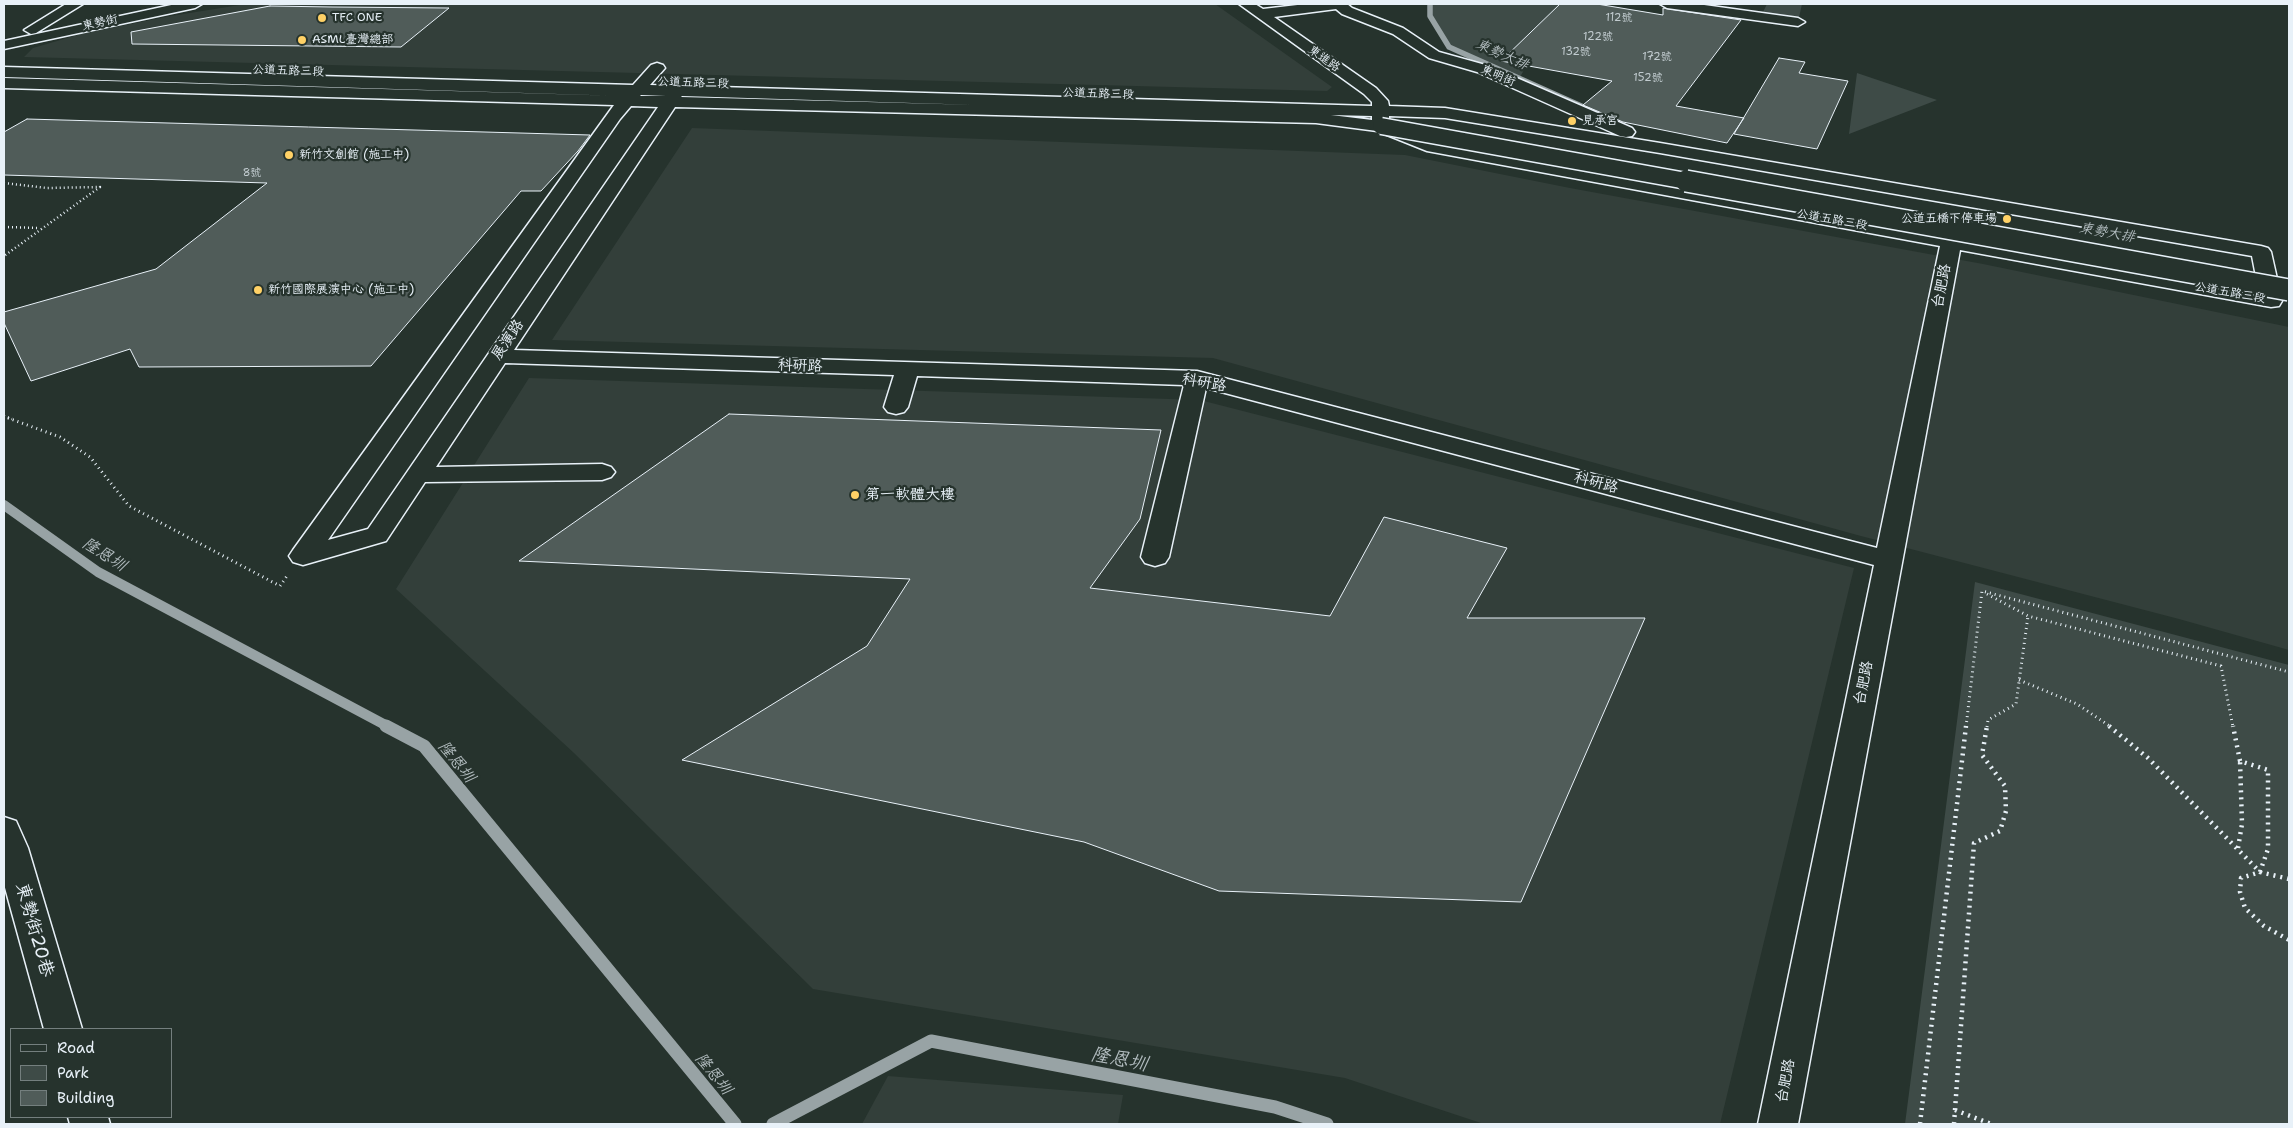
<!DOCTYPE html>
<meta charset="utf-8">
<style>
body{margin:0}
#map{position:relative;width:2293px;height:1128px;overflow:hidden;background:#26332d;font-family:"Shantell Sans",sans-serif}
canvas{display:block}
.frame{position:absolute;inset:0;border:5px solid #e8f1f8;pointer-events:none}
.legend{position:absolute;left:10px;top:1028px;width:162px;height:90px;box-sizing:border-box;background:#26332d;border:1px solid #747f7e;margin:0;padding:6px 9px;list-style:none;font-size:15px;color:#e8f1f8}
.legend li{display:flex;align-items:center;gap:10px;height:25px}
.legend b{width:25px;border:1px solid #747f7e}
</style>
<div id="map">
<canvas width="2293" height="1128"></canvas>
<div class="frame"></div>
<ul class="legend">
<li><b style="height:6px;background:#26332d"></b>Road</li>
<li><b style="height:14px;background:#3e4b47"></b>Park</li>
<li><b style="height:14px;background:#505c59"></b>Building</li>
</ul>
</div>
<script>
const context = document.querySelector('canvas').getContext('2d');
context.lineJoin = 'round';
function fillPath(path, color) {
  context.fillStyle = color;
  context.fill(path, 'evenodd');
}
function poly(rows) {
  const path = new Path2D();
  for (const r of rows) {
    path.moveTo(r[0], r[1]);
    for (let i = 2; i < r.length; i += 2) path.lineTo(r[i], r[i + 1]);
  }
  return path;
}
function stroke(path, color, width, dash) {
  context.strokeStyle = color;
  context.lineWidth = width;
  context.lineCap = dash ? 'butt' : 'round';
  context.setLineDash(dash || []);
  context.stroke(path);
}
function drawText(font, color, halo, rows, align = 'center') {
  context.font = font + ' "Shantell Sans","LXGW WenKai TC",sans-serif';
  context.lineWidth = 4.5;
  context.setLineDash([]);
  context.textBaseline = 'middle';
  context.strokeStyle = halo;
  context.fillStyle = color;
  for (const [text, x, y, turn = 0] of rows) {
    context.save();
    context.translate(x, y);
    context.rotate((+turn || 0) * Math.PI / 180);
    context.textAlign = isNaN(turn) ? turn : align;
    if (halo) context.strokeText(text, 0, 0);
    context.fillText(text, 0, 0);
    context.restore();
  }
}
const built = poly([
 [246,4,1215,4,1332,87,1327,91,24,57,33,48,81,34,171,16],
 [692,128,1405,155,1570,188,1983,264,2289,327,2289,650,2179,619,1861,536,1213,358,552,340],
 [529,378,1200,400,1854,568,1720,1124,1484,1124,1345,1078,813,989,574,753,396,589],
 [888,1076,1123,1095,1118,1124,862,1124]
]);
const green = poly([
 [1430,4,1560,4,1519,79,1449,47,1430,16],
 [1767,4,1802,4,1798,22,1760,18],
 [1857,73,1937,100,1849,134],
 [1975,582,2289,665,2289,1124,1905,1124]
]);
const streamFar2 = poly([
 [1430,4,1430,16,1449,47,1588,109]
]);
const streamFar1 = poly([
 [4,505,98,572,389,727]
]);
const stream = poly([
 [386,726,424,746,735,1124],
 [773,1124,931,1041,1275,1107,1327,1124]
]);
const building = poly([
 [1560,4,1597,4,1663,15,1663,8,1741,20,1676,106,1744,118,1727,143,1623,122,1583,105,1612,81,1501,61,1560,4],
 [270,6,332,7,449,8,401,47,132,44,131,32,270,6],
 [1779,58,1805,62,1799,73,1848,81,1817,149,1734,134,1779,58],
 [27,119,590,135,578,151,541,191,521,191,371,366,139,367,130,349,31,381,4,323,4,312,156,269,267,183,4,175,4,132,27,119],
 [729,414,1161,430,1140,519,1090,588,1330,616,1384,517,1507,548,1467,618,1645,618,1521,902,1219,891,1084,842,682,760,867,646,910,579,519,561,729,414]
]);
const pathFar2 = poly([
 [4,183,47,188,100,187,4,256],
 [4,227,39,228],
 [4,416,12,419]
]);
const pathFar1 = poly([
 [8,418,60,437,90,457,129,506,280,586,287,576],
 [1987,594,2028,616,2221,666,2233,727],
 [2019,680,2077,704,2111,727],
 [1966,727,1982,591,2289,672],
 [1987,727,1988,720,2016,704,2028,616]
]);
const path = poly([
 [2109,726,2148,758,2260,872,2268,849,2268,770,2240,761,2233,726],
 [2238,848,2242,824,2240,761],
 [2289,879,2260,872,2241,878,2240,892,2245,908,2264,926,2289,940],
 [1955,1110,1991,1124],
 [1920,1124,1966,726],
 [1954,1124,1974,843,2000,831,2006,811,2005,786,1982,755,1987,726]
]);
const minor = poly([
 [66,4,83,4,36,33,31,34,24,30,66,4],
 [176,4,202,4,195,8,4,49,4,41,176,4],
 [1239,4,1255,4,1263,9,1306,4,1347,4,1352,8,1403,28,1439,52,1489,66,1632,128,1635,132,1632,136,1626,137,1620,136,1477,72,1429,58,1393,34,1342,14,1336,9,1274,17,1376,88,1388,101,1389,106,1445,108,1660,143,2261,246,2268,248,2271,252,2282,301,2279,306,2271,307,1960,250,1798,1124,1758,1124,1874,565,1206,388,1169,557,1165,563,1155,566,1145,563,1141,557,1184,385,917,376,908,407,904,412,896,414,888,412,884,407,894,375,505,363,436,467,602,464,611,467,615,472,611,477,602,480,425,482,386,541,303,565,293,562,289,556,293,550,614,105,4,88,4,78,623,96,4,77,4,67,633,85,651,65,657,63,663,65,665,68,650,85,1372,106,1372,102,1364,94,1239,4],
 [641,95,666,96,640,96,641,95],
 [682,96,978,105,681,97,682,96],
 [631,106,658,107,368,529,328,540,620,119,631,106],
 [675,107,1316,123,1377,131,1427,151,1940,246,1877,548,1197,371,514,350,675,107],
 [1331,115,1372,116,1372,120,1331,115],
 [1389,116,1445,118,1660,153,2252,256,2259,292,1961,238,1962,224,1959,220,1952,218,1945,220,1942,224,1942,235,1432,142,1389,123,1389,116],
 [1660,4,1697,4,1798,18,1805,22,1798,26,1667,8,1660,4],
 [4,817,16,821,28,848,82,1029,44,1029,4,884,4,817],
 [68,1117,108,1117,110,1124,70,1124,68,1117]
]);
const minorBridgeFar1 = poly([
 [1381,126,1692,182]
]);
const minorBridge = poly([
 [1686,181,2289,290]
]);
const markers = [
 [322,18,5,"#ffd166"],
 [302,40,5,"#ffd166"],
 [1572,121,5,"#ffd166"],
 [289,155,5,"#ffd166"],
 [2007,219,5,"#ffd166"],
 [258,290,5,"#ffd166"],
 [855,495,5,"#ffd166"]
];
const farNumbernames = [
 ["112號",1619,18],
 ["122號",1598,37],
 ["132號",1576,52],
 ["172號",1657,57],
 ["152號",1648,78],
 ["8號",252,173]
];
const farPoinames = [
 ["TFC ONE",332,18],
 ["ASML臺灣總部",312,40],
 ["見承宮",1582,121],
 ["新竹文創館 (施工中)",299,155],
 ["公道五橋下停車場",1997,219,"right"],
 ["新竹國際展演中心 (施工中)",268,290]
];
const farStreetnames = [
 ["東勢街",100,23,-12],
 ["東進路",1324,59,35],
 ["公道五路三段",288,71,2],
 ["東明街",1498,76,23],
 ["公道五路三段",693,83,2],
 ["公道五路三段",1098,94,2],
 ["公道五路三段",1832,220,10],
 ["公道五路三段",2230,293,10]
];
const farWaternames = [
 ["東勢大排",1502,55,24],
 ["東勢大排",2107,233,10]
];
const streetNames = [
 ["台肥路",1942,286,-79],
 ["展演路",508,340,-56],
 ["科研路",800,366,2],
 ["科研路",1204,383,10],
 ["科研路",1596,483,15],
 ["台肥路",1864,683,-79],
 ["台肥路",1786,1081,-79]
];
const poiNames = [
 ["第一軟體大樓",865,495]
];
const waterNames = [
 ["隆恩圳",104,555,32],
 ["隆恩圳",456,762,51],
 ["隆恩圳",713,1074,51]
];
const nearStreetnames = [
 ["東勢街20巷",34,930,74]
];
const nearWaternames = [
 ["隆恩圳",1119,1060,11]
];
fillPath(built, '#333f3a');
fillPath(green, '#3e4b47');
stroke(streamFar2, '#98a3a5', 5.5);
stroke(streamFar1, '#98a3a5', 10);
stroke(stream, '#98a3a5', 13);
fillPath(building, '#505c59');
stroke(building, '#e8f1f8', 1);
stroke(minor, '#e8f1f8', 3);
stroke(pathFar2, '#e8f1f8', 2.5, [1, 3]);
stroke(pathFar1, '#e8f1f8', 3, [1, 4]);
stroke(path, '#e8f1f8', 4.5, [2, 5]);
fillPath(minor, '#26332d');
stroke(minorBridgeFar1, '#e8f1f8', 19, []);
stroke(minorBridge, '#e8f1f8', 24, []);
stroke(minorBridgeFar1, '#26332d', 16);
stroke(minorBridge, '#26332d', 21);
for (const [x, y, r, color] of markers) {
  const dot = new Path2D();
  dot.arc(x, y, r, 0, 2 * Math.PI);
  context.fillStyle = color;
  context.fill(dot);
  stroke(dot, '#26332d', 2);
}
drawText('11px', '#c2ccd0', null, farNumbernames);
drawText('12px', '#e8f1f8', '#26332d', farPoinames, 'left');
drawText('12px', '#e8f1f8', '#26332d', farStreetnames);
drawText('italic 14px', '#b3bdc0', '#26332d', farWaternames);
drawText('15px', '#e8f1f8', '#26332d', streetNames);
drawText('15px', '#e8f1f8', '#26332d', poiNames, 'left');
drawText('italic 16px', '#b3bdc0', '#26332d', waterNames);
drawText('18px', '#e8f1f8', '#26332d', nearStreetnames);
drawText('italic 19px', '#b3bdc0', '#26332d', nearWaternames);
</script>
